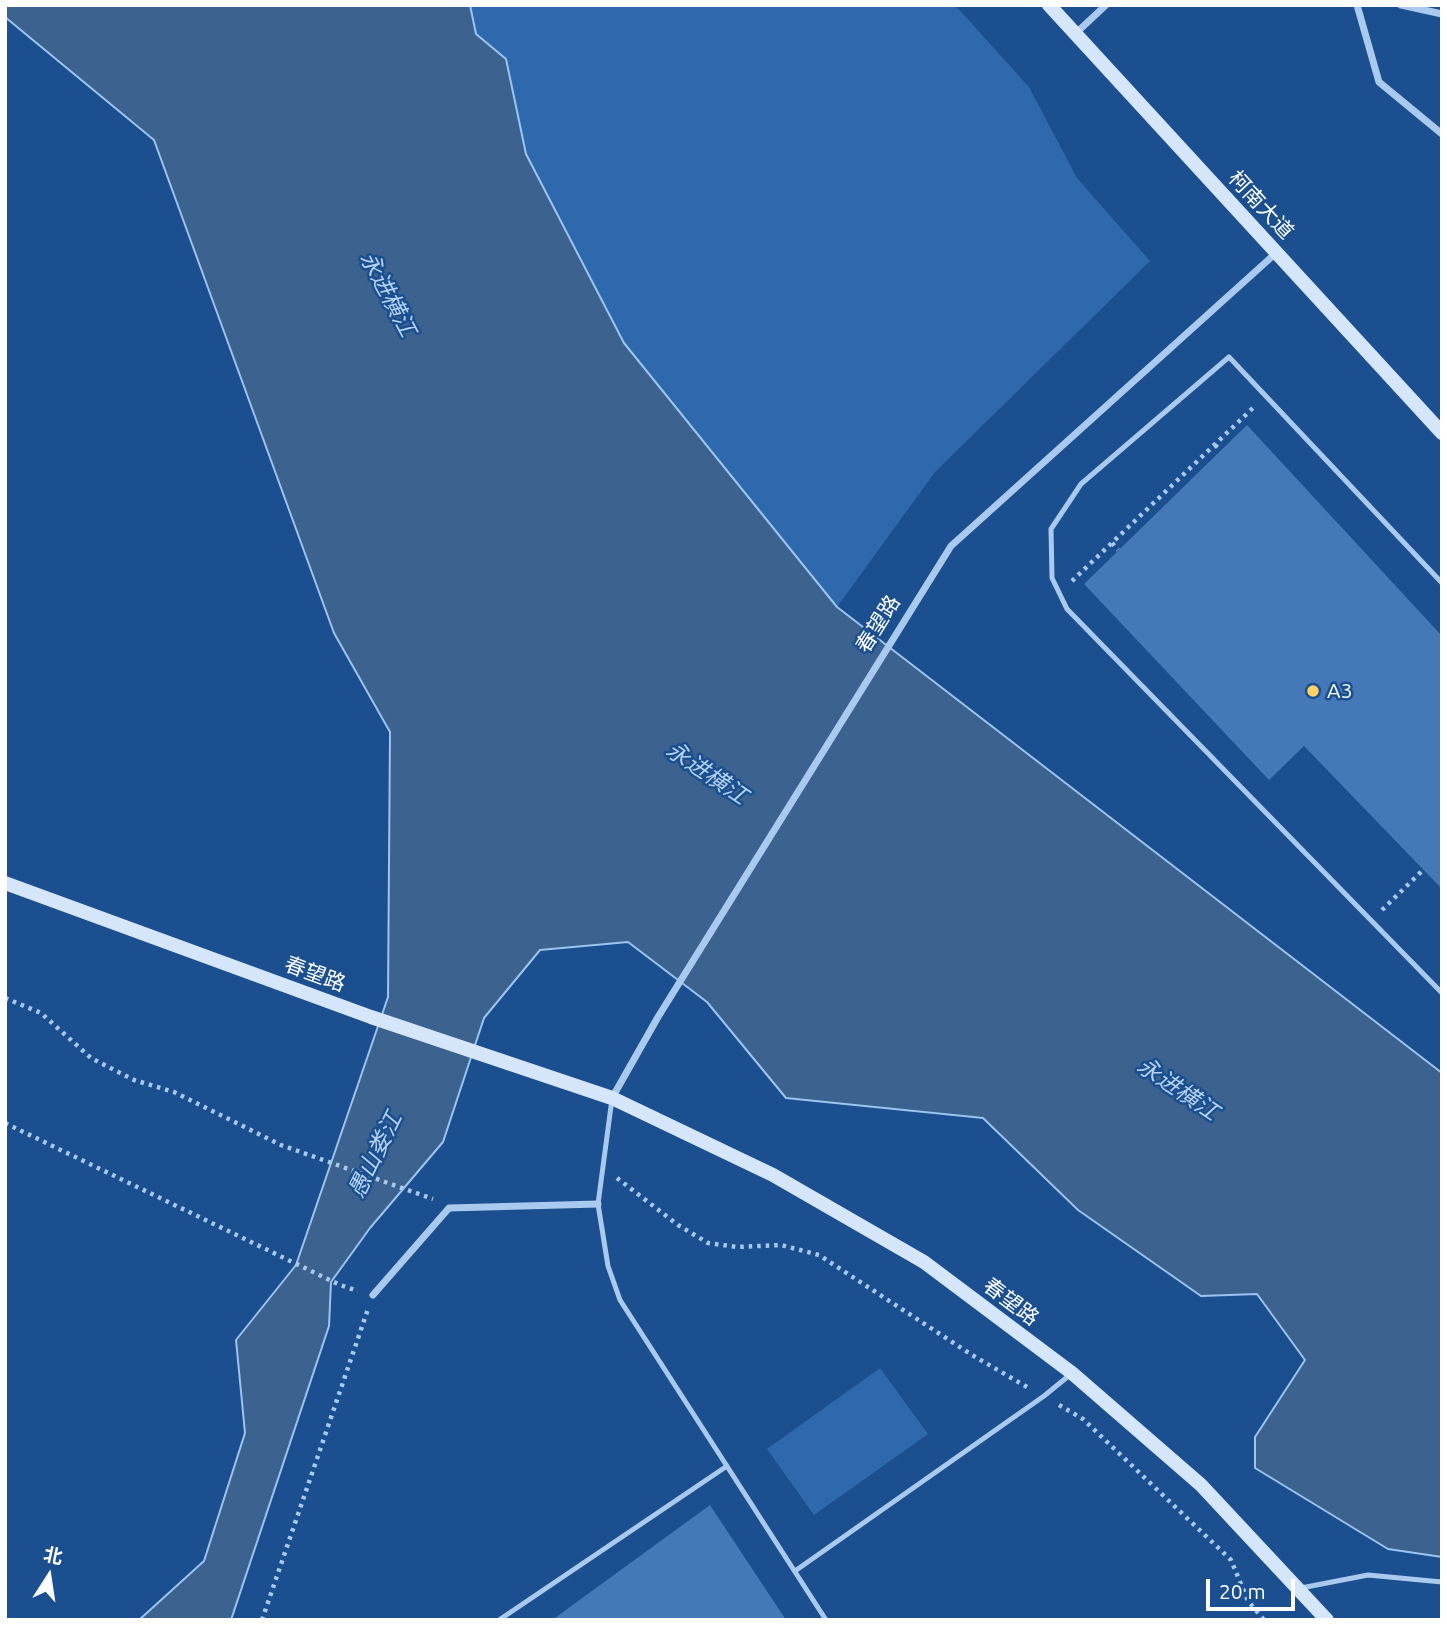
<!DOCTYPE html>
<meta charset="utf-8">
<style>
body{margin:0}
#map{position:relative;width:1447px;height:1625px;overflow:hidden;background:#1b4f8f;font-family:Ubuntu,"Noto Sans SC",sans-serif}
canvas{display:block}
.frame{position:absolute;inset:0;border:7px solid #fff;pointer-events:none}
.north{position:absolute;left:14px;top:1541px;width:70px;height:70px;-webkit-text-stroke:5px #1b4f8f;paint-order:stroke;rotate:12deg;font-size:19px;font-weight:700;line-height:28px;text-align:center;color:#fff}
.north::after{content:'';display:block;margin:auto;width:24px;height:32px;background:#fff;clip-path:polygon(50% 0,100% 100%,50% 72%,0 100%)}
.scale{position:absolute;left:1206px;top:1579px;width:89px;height:32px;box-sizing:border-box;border:4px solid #fff;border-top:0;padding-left:9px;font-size:21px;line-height:24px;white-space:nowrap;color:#fff;-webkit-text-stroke:5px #1b4f8f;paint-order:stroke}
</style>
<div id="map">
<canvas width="1447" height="1625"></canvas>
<div class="frame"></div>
<div class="north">北</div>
<div class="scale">20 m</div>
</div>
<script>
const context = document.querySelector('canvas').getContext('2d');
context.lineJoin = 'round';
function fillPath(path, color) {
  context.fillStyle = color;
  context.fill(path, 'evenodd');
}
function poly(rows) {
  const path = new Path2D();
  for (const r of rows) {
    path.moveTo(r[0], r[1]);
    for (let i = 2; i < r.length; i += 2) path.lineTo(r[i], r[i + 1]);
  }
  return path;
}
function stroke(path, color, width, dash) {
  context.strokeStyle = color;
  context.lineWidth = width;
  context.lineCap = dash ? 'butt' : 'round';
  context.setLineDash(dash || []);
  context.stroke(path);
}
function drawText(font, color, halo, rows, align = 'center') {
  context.font = font + ' Ubuntu,"Noto Sans SC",sans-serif';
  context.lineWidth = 5;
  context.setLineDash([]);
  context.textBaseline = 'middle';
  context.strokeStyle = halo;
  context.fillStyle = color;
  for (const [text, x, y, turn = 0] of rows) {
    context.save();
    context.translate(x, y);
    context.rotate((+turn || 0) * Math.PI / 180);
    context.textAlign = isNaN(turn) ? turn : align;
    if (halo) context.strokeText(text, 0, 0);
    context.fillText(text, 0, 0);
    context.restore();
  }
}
const green = poly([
 [470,5,955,5,1029,87,1077,178,1150,261,935,472,837,607,624,343,526,154,506,59,476,34],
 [880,1368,928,1434,814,1515,767,1449]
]);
const water = poly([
 [5,5,470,5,476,34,506,59,526,154,624,343,837,607,1442,1073,1442,1557,1388,1549,1255,1468,1255,1437,1305,1360,1257,1294,1201,1296,1078,1210,983,1118,786,1098,707,1002,628,942,540,950,484,1018,443,1142,370,1228,331,1282,329,1326,231,1620,139,1620,204,1561,245,1433,236,1340,296,1265,388,997,390,732,334,633,154,140,5,17,5,5]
]);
const building = poly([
 [1247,425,1442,636,1442,889,1304,746,1269,780,1084,584],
 [710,1505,786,1620,552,1620]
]);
const path = poly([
 [1215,445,1221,451],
 [1112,543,1118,550],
 [1072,581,1255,406],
 [1382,910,1423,870],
 [5,998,41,1013,91,1058,134,1080,174,1092,281,1145,433,1199],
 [5,1123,340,1285,358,1291],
 [617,1178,678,1225,708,1243,737,1247,781,1245,819,1255,972,1355,1027,1387],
 [1059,1405,1083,1419,1231,1560,1248,1601,1264,1620],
 [262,1620,368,1309]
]);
const lane = poly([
 [1442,583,1229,357,1081,484,1051,529,1052,578,1067,609,1442,993],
 [612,1099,598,1204,608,1266,620,1300,826,1620],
 [795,1571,1044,1396,1071,1374],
 [1301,1588,1368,1575,1442,1582],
 [499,1620,727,1466]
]);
const street = poly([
 [1357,5,1379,82,1442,134],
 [1401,5,1442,14],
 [1075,34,1106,5],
 [612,1098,658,1017,951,546,1276,253],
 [373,1295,449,1208,598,1204]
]);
const secondary = poly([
 [1049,5,1442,433],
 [5,883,371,1017,612,1098,773,1175,924,1262,1072,1373,1201,1485,1327,1620]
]);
const markers = [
 [1313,691,7,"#ffd166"]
];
const streetNames = [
 ["柯南大道",1261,205,47],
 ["春望路",878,624,-58],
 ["春望路",315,974,20],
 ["春望路",1011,1302,37]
];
const poiNames = [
 ["A3",1327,691]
];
const waterNames = [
 ["永进横江",388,294,62],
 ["永进横江",707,773,34],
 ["永进横江",1178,1089,34],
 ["愚山娄江",375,1155,-64]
];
fillPath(green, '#2e69ad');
fillPath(water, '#3c6290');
stroke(water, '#9cc4f0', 2);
fillPath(building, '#4478b7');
stroke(path, '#a9c9ee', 4.5, [3.5, 5]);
stroke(lane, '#a9c9ee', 5);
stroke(street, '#a9c9ee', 7);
stroke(secondary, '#d6e6fa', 14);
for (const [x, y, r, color] of markers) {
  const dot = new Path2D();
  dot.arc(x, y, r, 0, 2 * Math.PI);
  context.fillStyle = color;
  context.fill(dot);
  stroke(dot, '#1b4f8f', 2.5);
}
drawText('21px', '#fff', '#1b4f8f', streetNames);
drawText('21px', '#fff', '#1b4f8f', poiNames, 'left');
drawText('italic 23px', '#b5d3f5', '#1b4f8f', waterNames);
</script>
